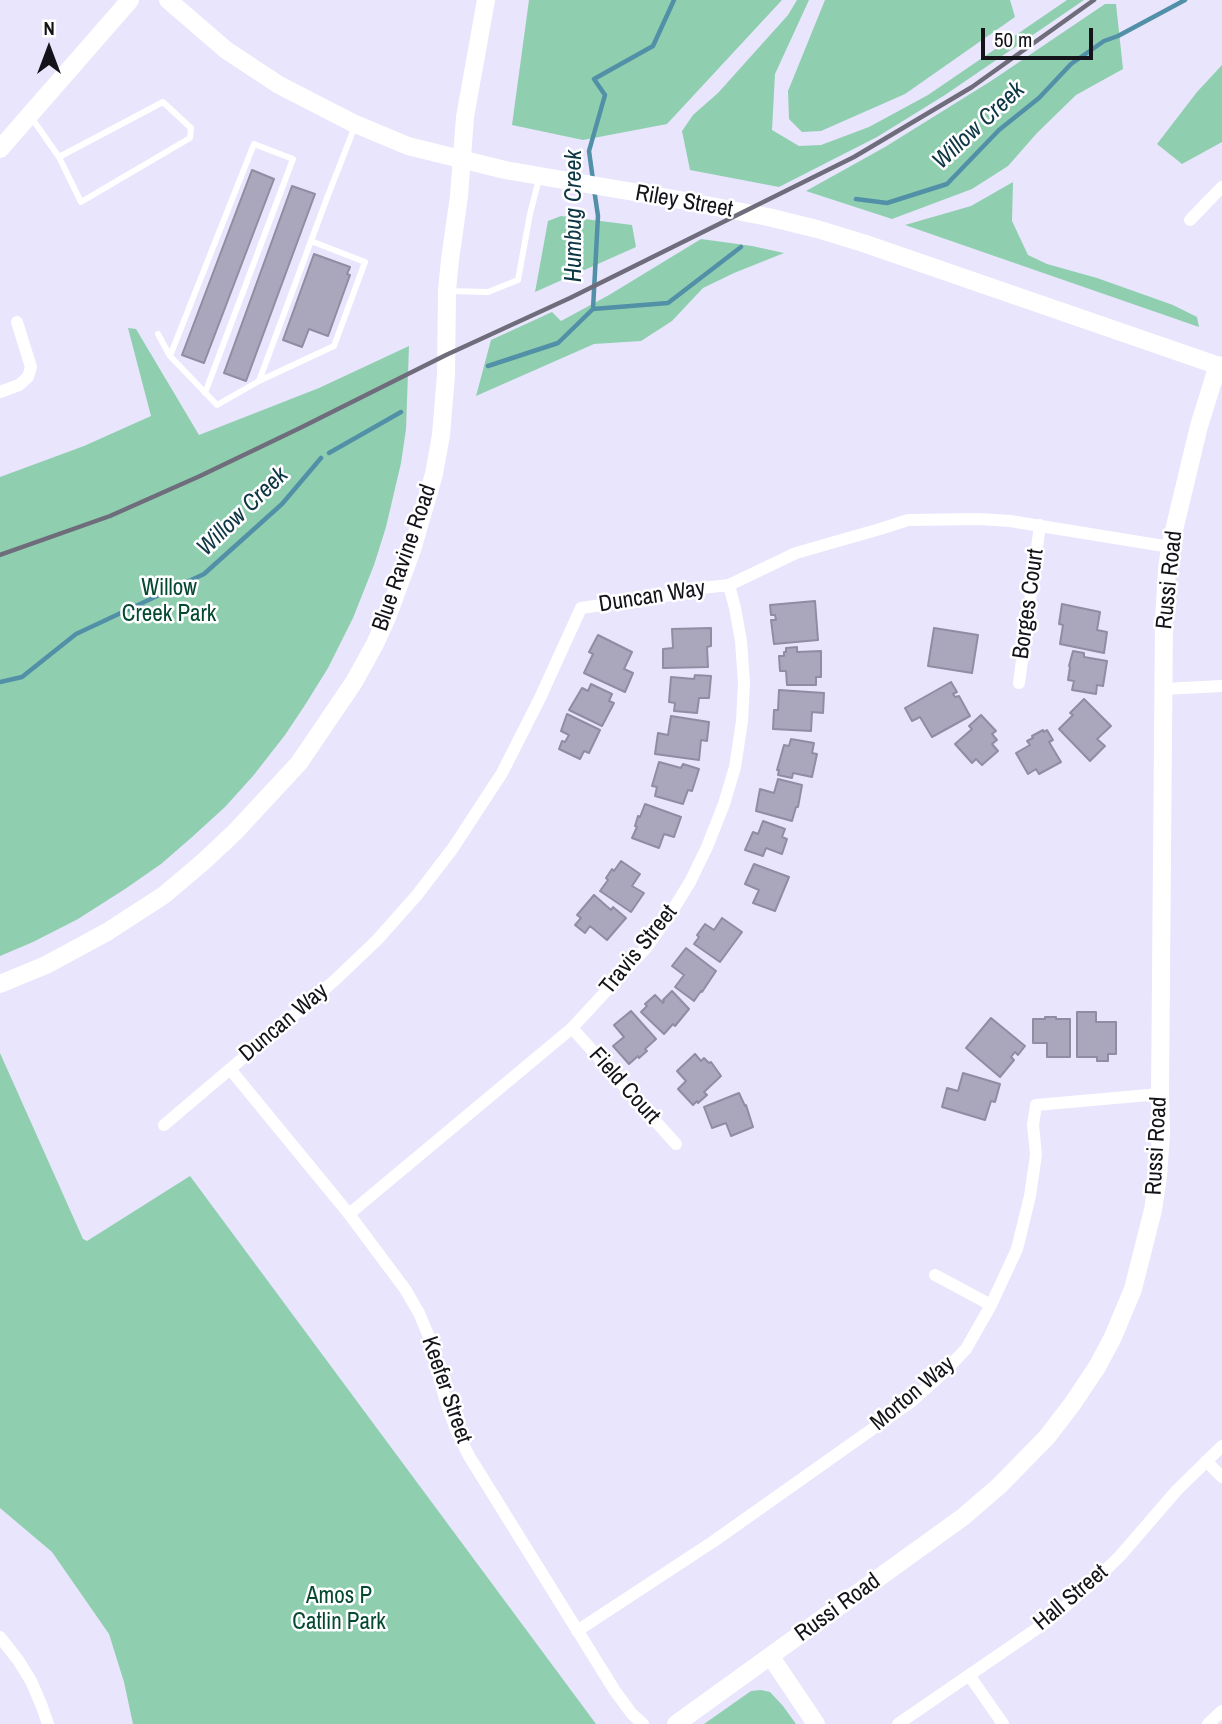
<!DOCTYPE html>
<style>
body{margin:0}
#map{position:relative;width:1222px;height:1724px;overflow:hidden;background:#e8e5fc;font-family:"Archivo Narrow",sans-serif}
canvas{display:block}
.north{position:absolute;left:14px;top:14px;width:70px;height:70px;-webkit-text-stroke:5px #fff;paint-order:stroke;rotate:0deg;font-size:19px;font-weight:700;line-height:28px;text-align:center;color:#14131a}
.north::after{content:'';display:block;margin:auto;width:24px;height:32px;background:#14131a;clip-path:polygon(50% 0,100% 100%,50% 72%,0 100%)}
.scale{position:absolute;left:981px;top:28px;width:112px;height:32px;box-sizing:border-box;border:4px solid #14131a;border-top:0;padding-left:9px;font-size:21px;line-height:24px;white-space:nowrap;color:#14131a;-webkit-text-stroke:5px #fff;paint-order:stroke}
</style>
<div id="map">
<canvas width="1222" height="1724"></canvas>
<div class="north">N</div>
<div class="scale">50 m</div>
</div>
<script>
const context = document.querySelector('canvas').getContext('2d');
context.lineJoin = 'round';
function fillPath(path, color) {
  context.fillStyle = color;
  context.fill(path, 'evenodd');
}
function poly(rows) {
  const path = new Path2D();
  for (const r of rows) {
    path.moveTo(r[0], r[1]);
    for (let i = 2; i < r.length; i += 2) path.lineTo(r[i], r[i + 1]);
  }
  return path;
}
function stroke(path, color, width, dash) {
  context.strokeStyle = color;
  context.lineWidth = width;
  context.lineCap = dash ? 'butt' : 'round';
  context.setLineDash(dash || []);
  context.stroke(path);
}
function drawText(font, color, halo, rows, align = 'center') {
  context.font = font + ' "Archivo Narrow",sans-serif';
  context.lineWidth = 5;
  context.setLineDash([]);
  context.textBaseline = 'middle';
  context.strokeStyle = halo;
  context.fillStyle = color;
  for (const [text, x, y, turn = 0] of rows) {
    context.save();
    context.translate(x, y);
    context.rotate((+turn || 0) * Math.PI / 180);
    context.textAlign = isNaN(turn) ? turn : align;
    if (halo) context.strokeText(text, 0, 0);
    context.fillText(text, 0, 0);
    context.restore();
  }
}
const green = poly([
 [529,0,782,0,667,124,583,140,512,125],
 [797,0,809,0,775,74,772,130,799,146,821,145,869,127,928,95,1067,0,1084,0,945,95,877,137,779,187,690,170,682,131,693,115,718,93,788,15],
 [825,0,1010,0,1015,17,905,94,821,131,802,132,789,119,788,91],
 [1105,4,1116,4,1123,69,1076,95,1037,133,1008,166,972,189,892,219,806,191,885,147,991,81],
 [1222,65,1222,142,1182,164,1157,144,1197,92],
 [1013,182,1012,221,1028,255,1047,264,1097,278,1173,305,1197,317,1199,327,905,225,971,206],
 [561,216,632,225,636,247,535,292,548,221],
 [701,239,752,246,784,253,734,273,703,288,672,321,641,341,594,344,476,396,491,340,552,312,561,321,609,295],
 [128,328,136,329,199,435,319,388,409,346,406,429,401,463,386,527,374,565,353,618,328,668,305,705,285,735,253,776,225,807,191,838,161,864,125,889,78,919,33,942,0,956,0,477,84,446,151,416],
 [0,1053,83,1239,87,1241,190,1176,596,1724,133,1724,124,1682,109,1634,52,1552,0,1508],
 [761,1690,770,1692,783,1706,796,1724,704,1724,751,1691]
]);
const stream = poly([
 [593,180,589,151,605,95,594,79,653,46,674,0],
 [856,199,887,203,947,184,999,130,1039,98,1071,64,1104,41,1118,36,1185,0],
 [593,309,598,216,594,189],
 [488,366,558,343,593,309,668,303,741,247],
 [329,453,401,412],
 [0,682,22,677,76,634,204,574,282,504,321,458]
]);
const building = poly([
 [252,170,274,179,204,363,182,355,252,170],
 [292,186,315,194,246,381,224,373,292,186],
 [314,254,350,267,347,274,350,275,328,336,309,329,302,347,283,340,314,254],
 [815,601,818,640,774,644,771,620,776,620,775,615,771,615,770,605,815,601],
 [1062,604,1100,612,1097,630,1107,632,1104,653,1060,644,1063,625,1059,624,1062,604],
 [711,628,711,646,707,647,708,667,663,668,663,649,673,648,672,629,711,628],
 [934,628,978,635,972,673,928,666,934,628],
 [598,635,632,652,624,669,633,673,625,692,584,673,593,654,589,652,598,635],
 [797,647,797,652,821,651,821,677,816,677,816,685,787,685,786,671,780,671,779,656,784,656,784,652,786,652,786,648,797,647],
 [1073,651,1084,653,1084,657,1107,661,1103,686,1097,685,1096,694,1072,690,1074,681,1068,680,1070,667,1069,666,1073,651],
 [695,675,711,676,709,698,699,698,697,713,674,711,675,703,669,702,671,677,694,679,695,675],
 [951,682,957,692,953,694,955,697,959,696,970,716,932,737,920,717,912,721,905,708,951,682],
 [591,684,612,694,609,701,614,703,602,726,569,710,582,688,588,691,591,684],
 [779,690,824,693,823,713,812,712,811,731,773,729,774,710,778,710,779,690],
 [1084,699,1111,726,1097,739,1105,746,1090,761,1059,729,1073,715,1070,713,1084,699],
 [567,714,600,730,589,753,584,751,580,759,559,749,562,741,565,742,569,735,561,731,567,714],
 [981,715,996,731,992,734,997,740,992,744,998,751,982,765,976,759,972,763,955,744,972,729,969,726,981,715],
 [671,716,709,722,707,741,701,740,699,760,655,754,658,733,668,735,671,716],
 [1043,730,1044,732,1047,730,1053,740,1049,742,1061,762,1039,774,1036,769,1028,774,1016,753,1030,745,1027,741,1033,738,1032,736,1043,730],
 [791,739,814,743,812,753,817,754,812,777,793,773,792,778,778,775,779,770,777,770,784,745,789,746,791,739],
 [659,762,681,768,683,764,699,769,692,791,688,790,683,804,655,796,657,787,652,786,659,762],
 [778,779,802,785,798,807,796,807,792,821,756,811,760,789,774,793,778,779],
 [645,804,681,817,674,837,664,834,659,848,632,838,637,827,635,826,638,816,640,817,645,804],
 [763,821,785,829,782,837,787,839,782,854,766,848,763,856,745,850,753,832,758,834,763,821],
 [621,861,640,874,632,886,644,893,631,912,600,891,608,880,606,878,612,869,614,871,621,861],
 [754,864,789,877,775,911,753,903,759,890,745,884,754,864],
 [594,895,611,910,613,907,626,918,607,940,590,926,585,933,575,925,581,918,577,915,594,895],
 [722,918,742,932,720,962,694,944,699,937,697,935,705,924,714,930,722,918],
 [686,948,716,971,702,992,701,991,694,1001,675,987,684,975,672,966,686,948],
 [672,991,689,1009,675,1026,673,1024,664,1034,641,1012,647,1006,645,1004,655,995,663,1003,664,1001,663,1000,672,991],
 [631,1011,656,1039,645,1049,647,1051,639,1058,638,1056,629,1064,613,1046,624,1037,614,1025,631,1011],
 [1077,1012,1096,1012,1096,1022,1116,1022,1116,1054,1108,1054,1108,1061,1097,1061,1097,1057,1077,1057,1077,1012],
 [1045,1017,1056,1017,1056,1019,1070,1019,1070,1057,1047,1057,1047,1043,1033,1043,1033,1019,1045,1019,1045,1017],
 [991,1018,1025,1046,1018,1055,1015,1052,1011,1057,1014,1060,1000,1077,966,1048,991,1018],
 [695,1054,701,1061,704,1058,709,1063,711,1062,721,1076,704,1092,707,1095,698,1103,697,1101,693,1105,678,1089,686,1081,677,1071,695,1054],
 [963,1073,1000,1084,995,1102,991,1101,985,1120,942,1107,947,1088,958,1091,963,1073],
 [739,1093,745,1106,746,1105,753,1127,731,1136,726,1123,712,1128,704,1107,739,1093]
]);
const lane = poly([
 [31,117,59,157,163,102,191,128,190,138,81,202,59,157],
 [311,241,365,262,334,346,259,381,311,241,327,198,355,126],
 [449,291,488,292,518,280,530,214,539,179],
 [158,334,170,356],
 [205,393,293,159,254,144,170,356,217,405,259,381]
]);
const street = poly([
 [1190,220,1222,187],
 [0,392,19,385,28,377,31,367,17,322],
 [1019,683,1040,525],
 [1164,689,1222,686],
 [572,1028,676,1144],
 [230,1069,349,1214,405,1289,419,1313,429,1337,445,1399,456,1430,469,1456,615,1691,632,1714,643,1724],
 [164,1125,334,981,377,940,417,895,453,848,502,773,540,698,581,608,671,595,702,588,729,585,796,553,880,529,908,520,979,519,1010,521,1170,547],
 [349,1214,572,1028,646,948,669,916,690,882,707,847,724,804,735,767,742,721,744,683,741,641,735,608,729,585],
 [935,1275,991,1305],
 [1206,1461,1222,1477],
 [577,1631,714,1541,912,1401,941,1375,966,1349,991,1305,1017,1249,1030,1196,1036,1155,1033,1125,1036,1105,1160,1094],
 [0,1637,18,1660,31,1681,41,1704,48,1724],
 [969,1675,1003,1724],
 [898,1724,1048,1621,1089,1586,1120,1556,1177,1490,1222,1446],
 [1208,1724,1222,1711]
]);
const secondary = poly([
 [168,0,226,50,279,85,353,123,408,146,505,170,680,200,768,217,817,229,863,243,1222,367],
 [0,149,130,0],
 [0,984,46,965,107,932,164,895,203,862,235,832,299,763,354,682,375,644,388,615,412,550,434,474,441,435,446,375,447,290,450,260,459,196,465,117,486,0],
 [771,1657,816,1724],
 [676,1724,963,1517,999,1486,1047,1437,1073,1403,1097,1367,1113,1337,1133,1289,1153,1210,1158,1176,1161,1133,1160,1094,1164,621,1167,570,1170,547,1199,426,1218,365]
]);
const rail = poly([
 [0,555,110,516,200,476,300,428,446,355,570,298,854,157,972,87,1094,0]
]);
const streetNames = [
 ["Riley Street",684,202,10],
 ["Blue Ravine Road",405,558,-71],
 ["Russi Road",1170,580,-84],
 ["Duncan Way",652,597,-9],
 ["Borges Court",1029,604,-82],
 ["Travis Street",639,950,-51],
 ["Duncan Way",284,1023,-40],
 ["Field Court",624,1086,48],
 ["Russi Road",1157,1146,-87],
 ["Keefer Street",446,1390,71],
 ["Morton Way",913,1394,-40],
 ["Hall Street",1071,1598,-40],
 ["Russi Road",838,1608,-36]
];
const parkNames = [
 ["Willow",169,589],
 ["Creek Park",169,615],
 ["Amos P",339,1597],
 ["Catlin Park",339,1623]
];
const waterNames = [
 ["Willow Creek",979,126,-43],
 ["Humbug Creek",575,216,-90],
 ["Willow Creek",243,512,-44]
];
fillPath(green, '#8fcfb0');
stroke(stream, '#5290a7', 4.5);
fillPath(building, '#aaa7bd');
stroke(building, '#908da2', 2);
stroke(lane, '#fff', 6);
stroke(street, '#fff', 12);
stroke(secondary, '#fff', 18);
stroke(rail, '#6f6d7b', 4.5);
drawText('23px', '#14131a', '#fff', streetNames);
drawText('23px', '#054931', '#fff', parkNames);
drawText('italic 24px', '#0d3744', '#fff', waterNames);
</script>
